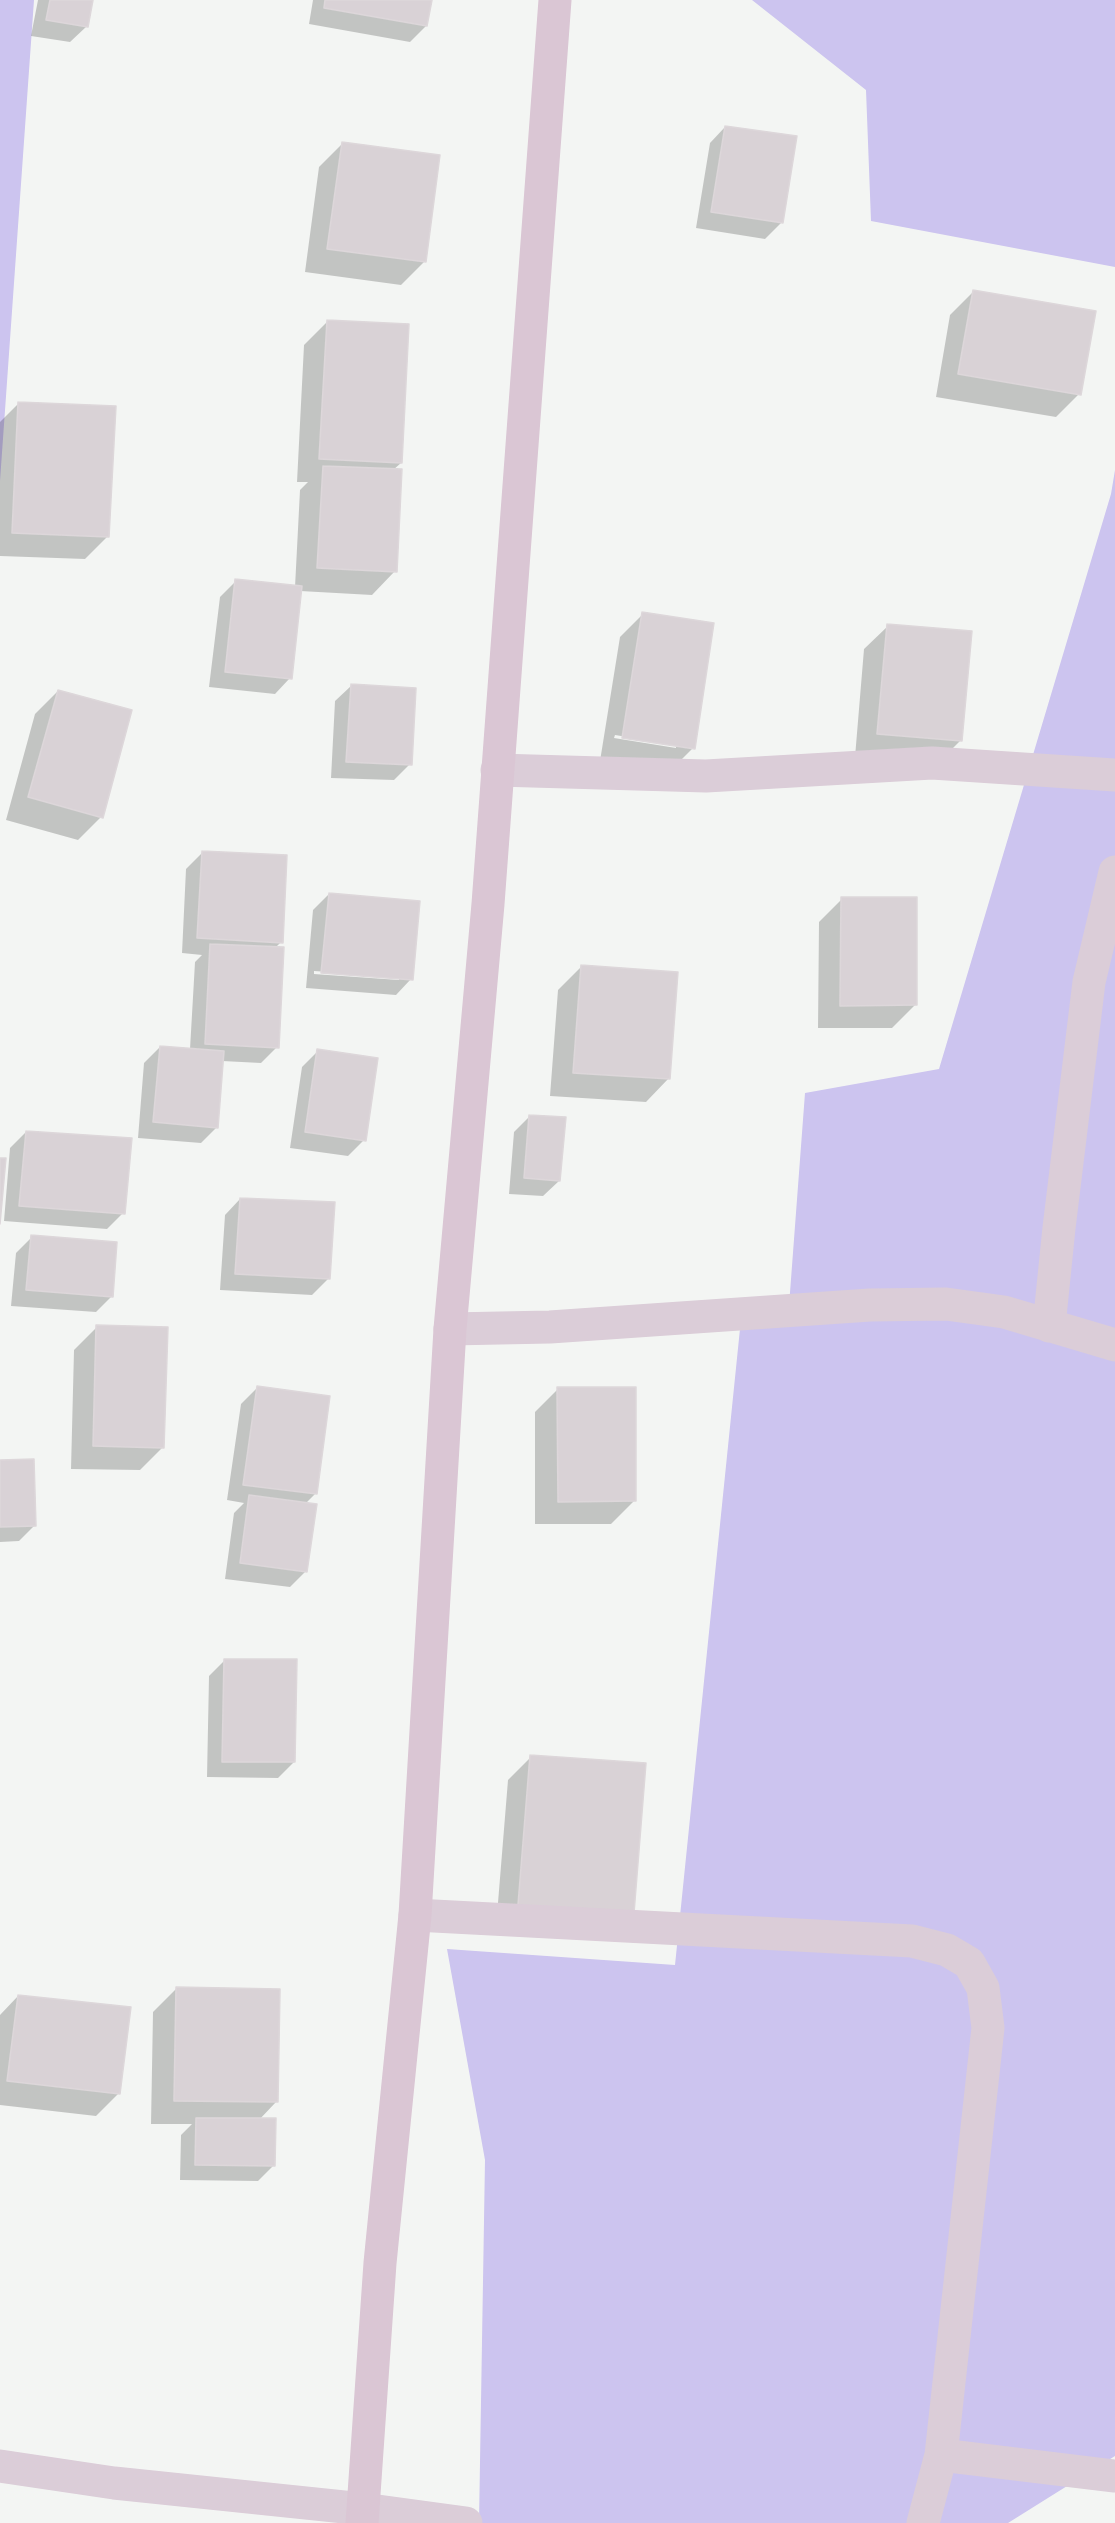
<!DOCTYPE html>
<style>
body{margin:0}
canvas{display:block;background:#f3f5f3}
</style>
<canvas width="1115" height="2523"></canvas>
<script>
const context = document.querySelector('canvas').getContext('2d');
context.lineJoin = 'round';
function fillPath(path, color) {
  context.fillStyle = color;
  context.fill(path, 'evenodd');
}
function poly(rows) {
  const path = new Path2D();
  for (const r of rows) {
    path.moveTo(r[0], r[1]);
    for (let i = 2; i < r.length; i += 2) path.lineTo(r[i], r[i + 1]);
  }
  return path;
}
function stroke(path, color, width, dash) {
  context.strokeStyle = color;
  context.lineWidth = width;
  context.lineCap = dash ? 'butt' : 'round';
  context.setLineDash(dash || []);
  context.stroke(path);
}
const green = poly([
 [0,0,34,0,0,481],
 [752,0,1115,0,1115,267,871,221,866,90],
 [1115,470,1115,2456,1008,2523,479,2523,485,2160,447,1949,675,1965,741,1319,788,1319,805,1093,939,1069,1111,494]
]);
const shadow = poly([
 [38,0,91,0,86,27,70,42,31,36],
 [313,0,431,0,426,26,410,42,309,24],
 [725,127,781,223,765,239,696,228,710,143],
 [342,144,424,262,401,285,305,272,319,167],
 [973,292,1079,394,1056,417,936,397,950,315],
 [327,322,401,463,393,470,395,571,372,595,300,591,290,678,275,694,209,687,220,597,236,581,295,587,300,490,308,482,297,482,304,345],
 [19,403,108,536,85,559,0,556,0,422],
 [643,614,693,748,670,771,600,761,620,637],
 [615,735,676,745,676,748,614,738],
 [888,626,961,740,938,763,855,757,864,649],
 [351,686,410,764,394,780,331,778,335,701],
 [58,691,101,817,78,840,6,820,35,714],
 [202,853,281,942,275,948,277,1047,261,1063,222,1061,217,1127,201,1143,138,1138,144,1063,160,1047,190,1049,195,962,202,955,182,953,186,869],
 [329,894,411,979,396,995,306,988,313,910],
 [314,971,399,977,399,980,314,974],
 [842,899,915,1005,892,1028,818,1028,819,922],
 [581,967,669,1078,646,1102,550,1096,558,990],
 [318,1051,364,1140,348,1156,290,1148,302,1067],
 [530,1116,559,1181,543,1196,509,1194,514,1132],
 [26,1132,123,1213,107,1229,4,1221,10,1148],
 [240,1199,328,1279,312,1295,220,1290,225,1215],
 [32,1237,112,1296,96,1312,11,1306,16,1253],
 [97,1327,163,1447,140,1470,71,1469,74,1350],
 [257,1388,315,1494,305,1504,306,1571,290,1587,225,1579,234,1513,244,1503,227,1500,241,1404],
 [558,1389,634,1501,611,1524,535,1524,535,1412],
 [0,1462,35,1525,19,1541,0,1542],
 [225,1660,294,1762,278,1778,207,1777,209,1676],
 [531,1757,632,1913,496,1927,508,1780],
 [176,1989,276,2102,259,2120,274,2165,258,2181,180,2180,181,2135,192,2124,151,2124,153,2012],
 [18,1996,119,2093,96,2116,0,2105,0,2015]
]);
const building = poly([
 [50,0,93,0,88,27,46,20,50,0],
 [325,0,432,0,427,26,324,8,325,0],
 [725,126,797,136,783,223,711,212,725,126],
 [342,142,440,155,426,262,327,249,342,142],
 [973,290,1096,311,1081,395,958,374,973,290],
 [327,320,409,324,402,463,319,459,327,320],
 [18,402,116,406,109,537,12,533,18,402],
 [323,466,402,469,397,572,317,568,323,466],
 [235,579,302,586,292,679,225,672,235,579],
 [642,612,714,623,695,749,622,738,642,612],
 [887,624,972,631,962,741,877,734,887,624],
 [351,684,416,688,412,765,346,762,351,684],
 [58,690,132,710,103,818,28,797,58,690],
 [202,851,287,855,283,943,197,938,202,851],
 [329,893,420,901,413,980,321,973,329,893],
 [841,897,917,897,917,1005,840,1006,841,897],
 [210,944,284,947,279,1048,205,1044,210,944],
 [581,965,678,972,670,1079,573,1073,581,965],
 [160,1046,224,1051,218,1128,153,1122,160,1046],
 [317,1049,378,1058,366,1141,305,1132,317,1049],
 [529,1115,566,1117,560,1181,524,1178,529,1115],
 [26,1131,132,1138,125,1214,19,1206,26,1131],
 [0,1158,6,1158,0,1224,0,1158],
 [240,1198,335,1202,330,1279,235,1274,240,1198],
 [31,1235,117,1242,113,1297,26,1290,31,1235],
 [96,1325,168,1327,164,1448,93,1446,96,1325],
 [257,1386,330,1396,317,1494,243,1485,257,1386],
 [557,1387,636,1387,636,1501,558,1502,557,1387],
 [34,1459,36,1526,0,1527,0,1460,34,1459],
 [249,1495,317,1504,307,1572,240,1563,249,1495],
 [224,1659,297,1659,295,1762,222,1762,224,1659],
 [530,1755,646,1763,634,1913,518,1905,530,1755],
 [176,1987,280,1989,278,2102,174,2101,176,1987],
 [18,1995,131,2007,120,2094,7,2081,18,1995],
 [196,2118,276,2118,275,2166,195,2165,196,2118]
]);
const street = poly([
 [497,770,706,776,932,763,1115,775],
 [1049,1326,1059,1228,1089,982,1115,872],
 [450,1329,550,1327,870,1305,946,1304,1004,1312,1115,1345],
 [415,1915,912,1941,947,1950,969,1963,983,1988,988,2028,941,2455,923,2523],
 [941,2455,1115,2476],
 [0,2466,114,2483,363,2509,466,2523]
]);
const secondary = poly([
 [362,2523,380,2263,415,1915,450,1329,488,904,555,0]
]);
fillPath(green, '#ccc4ef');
fillPath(shadow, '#0003');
fillPath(building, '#d9d2d6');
stroke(building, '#ddd7da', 1.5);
stroke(street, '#dbcdd8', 33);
stroke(secondary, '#dac6d4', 33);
</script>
